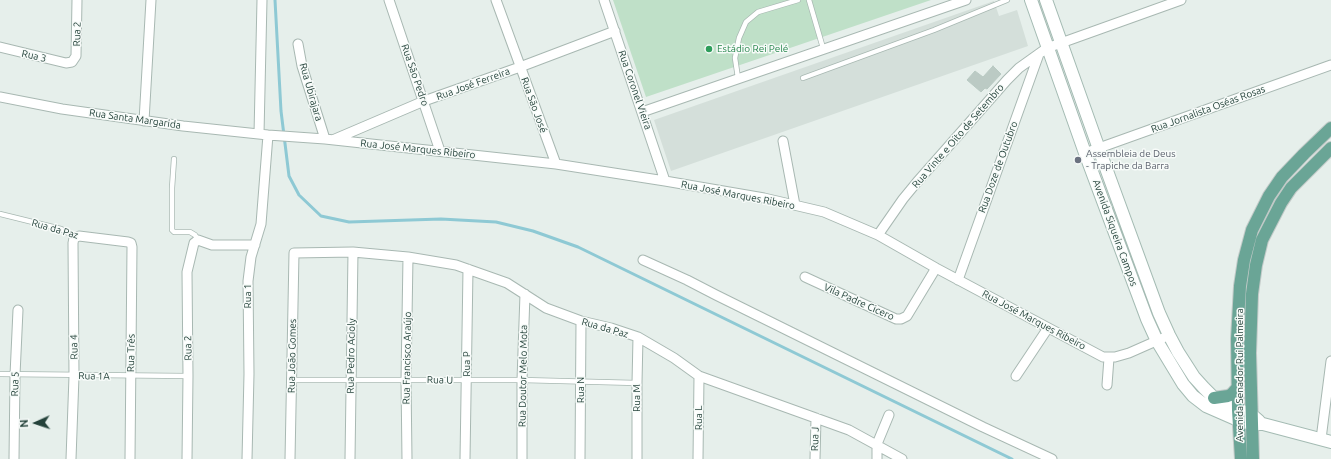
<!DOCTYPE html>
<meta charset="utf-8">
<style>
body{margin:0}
#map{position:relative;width:1331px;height:459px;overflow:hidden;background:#e6efeb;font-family:Ubuntu,sans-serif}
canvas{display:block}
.north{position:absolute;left:16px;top:403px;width:40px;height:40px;-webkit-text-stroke:3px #f7fbf9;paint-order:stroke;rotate:267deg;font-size:11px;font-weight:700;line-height:16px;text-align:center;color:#24423a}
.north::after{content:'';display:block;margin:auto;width:14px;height:18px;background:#24423a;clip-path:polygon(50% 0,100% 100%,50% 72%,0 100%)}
</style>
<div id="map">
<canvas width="1331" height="459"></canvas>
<div class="north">N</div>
</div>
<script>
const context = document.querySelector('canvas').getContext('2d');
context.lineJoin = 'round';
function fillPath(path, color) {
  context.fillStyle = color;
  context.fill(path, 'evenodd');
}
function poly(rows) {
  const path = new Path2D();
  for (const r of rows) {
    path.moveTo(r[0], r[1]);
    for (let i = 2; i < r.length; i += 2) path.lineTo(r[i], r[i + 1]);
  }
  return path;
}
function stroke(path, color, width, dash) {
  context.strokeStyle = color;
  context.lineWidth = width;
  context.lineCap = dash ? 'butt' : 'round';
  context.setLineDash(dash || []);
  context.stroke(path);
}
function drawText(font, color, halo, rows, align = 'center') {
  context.font = font + ' Ubuntu,sans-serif';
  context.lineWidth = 3;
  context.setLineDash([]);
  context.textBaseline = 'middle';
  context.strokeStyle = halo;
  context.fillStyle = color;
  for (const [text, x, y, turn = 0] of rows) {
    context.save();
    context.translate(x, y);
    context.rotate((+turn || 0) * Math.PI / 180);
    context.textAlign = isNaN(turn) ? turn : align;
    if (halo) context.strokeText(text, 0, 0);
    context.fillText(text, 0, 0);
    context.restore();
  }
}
const built = poly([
 [994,1,999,16,1017,10,1028,46,671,171,654,120]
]);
const green = poly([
 [613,0,931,0,646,97]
]);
const stream = poly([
 [275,0,281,111,289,176,299,195,321,216,349,222,441,219,496,222,533,231,578,247,1012,459]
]);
const building = poly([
 [993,66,1001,74,987,89,985,88,981,92,967,80,975,71,983,77,993,66]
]);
const lane = poly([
 [809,0,823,48],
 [738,78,735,58,739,38,746,22,758,12,798,0],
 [803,78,934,30,1007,0],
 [174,159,172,188,172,230,174,232,190,232,195,235,198,240],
 [0,214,61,229,76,237],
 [0,374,188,376],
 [292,380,522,380,637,383]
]);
const street = poly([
 [389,0,440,151],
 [496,0,556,164],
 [604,0,665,181],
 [298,44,302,66,325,139],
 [0,47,66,63,72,62,76,56,77,0],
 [0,97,62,109,183,126,268,135,325,139,556,164,665,181,764,198,824,212,878,235,936,268,1103,357,1115,357,1129,353,1163,338],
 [642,112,966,0],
 [144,121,151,0],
 [259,134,262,0],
 [335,139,424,101,520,67,615,31],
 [783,141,795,205],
 [1085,153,1331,65],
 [878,235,903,199,917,182,1007,80,1019,68,1047,48,1181,0],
 [643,260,687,280,716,295,983,427,1052,459],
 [805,277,896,319,901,319,907,316,936,268],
 [958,280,1039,54],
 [1016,376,1048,328],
 [1107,385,1109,358],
 [1321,439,1331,361],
 [14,459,15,375,18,310],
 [71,459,74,376,73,243,74,238,79,236,128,242,131,243,132,247,130,459],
 [187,459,188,376,187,272,194,243,198,240,212,245,255,245],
 [247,459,249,374,248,281,251,257,261,224,268,135],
 [290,459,294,253,353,252,408,257,456,265,507,283,546,308,581,321,611,328,638,337,674,358,699,376,849,430,902,459],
 [350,459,353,252],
 [407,459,406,380,408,257],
 [465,459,468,269],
 [522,459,522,380,525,294],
 [580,459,581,321],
 [637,459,637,383,638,337],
 [698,459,699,376],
 [815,459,816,418],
 [877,459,877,444,889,415]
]);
const secondary = poly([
 [1031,0,1085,153,1147,319,1157,341,1183,384,1193,396,1206,406,1238,420,1251,424,1263,424,1331,442],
 [1046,0,1099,149,1159,313,1169,335,1178,352,1194,377,1204,388,1214,398,1225,405,1251,414,1259,421]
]);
const primary = poly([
 [1214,398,1228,396,1232,394,1238,387],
 [1241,459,1238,410,1237,339,1240,286,1244,260,1252,230,1269,196,1282,177,1304,154,1331,128],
 [1253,459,1250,353,1252,294,1256,265,1262,240,1281,203,1291,188,1331,148]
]);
const markers = [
 [709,49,4,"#2e9e5b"],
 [1078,160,4,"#6b7280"]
];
const streetNames = [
 ["Rua 2",77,34,-89],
 ["Rua 3",34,56,13],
 ["Rua São Pedro",415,75,71],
 ["Rua José Ferreira",473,84,-20],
 ["Rua Coronel Vieira",635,90,71],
 ["Rua Ubirajara",311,92,74],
 ["Rua São José",534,105,70],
 ["Rua Jornalista Oséas Rosas",1208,109,-20],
 ["Rua Santa Margarida",135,119,8],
 ["Rua Vinte e Oito de Setembro",958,136,-49],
 ["Rua José Marques Ribeiro",418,149,6],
 ["Rua Doze de Outubro",998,167,-70],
 ["Rua José Marques Ribeiro",738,195,11],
 ["Rua da Paz",55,229,16],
 ["Avenida Siqueira Campos",1115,233,70],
 ["Rua 1",248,296,-90],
 ["Vila Padre Cicero",859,302,24],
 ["Rua José Marques Ribeiro",1034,320,28],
 ["Rua da Paz",605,328,16],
 ["Rua 4",74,347,-91],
 ["Rua 2",188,348,-91],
 ["Rua Três",131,353,-89],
 ["Rua João Gomes",292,356,-89],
 ["Rua Pedro Acioly",351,356,-89],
 ["Rua Francisco Araújo",407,358,-89],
 ["Rua P",467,364,-90],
 ["Avenida Senador Rui Palmeira",1240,375,-90],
 ["Rua 1A",94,376,1],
 ["Rua Doutor Melo Mota",523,376,-89],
 ["Rua U",440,380,1],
 ["Rua 5",15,384,-89],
 ["Rua N",581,390,-90],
 ["Rua M",637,398,-90],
 ["Rua L",699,418,-90],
 ["Rua J",815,439,-89]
];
const leisureNames = [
 ["Estádio Rei Pelé",717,49]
];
const worshipNames = [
 ["Assembleia de Deus",1086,154],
 ["- Trapiche da Barra",1086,166]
];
fillPath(built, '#d4dfda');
fillPath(green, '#bfe0c8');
stroke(stream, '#8ec9d4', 3);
fillPath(building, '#bbcac4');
stroke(building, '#b8c9c2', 1);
stroke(lane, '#a8b8b2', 6);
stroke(street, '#a8b8b2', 11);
stroke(secondary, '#a4bbb3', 14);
stroke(primary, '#c2cac8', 14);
stroke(lane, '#fff', 4.5);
stroke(street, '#fff', 9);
stroke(secondary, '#fff', 12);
stroke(primary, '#6aa596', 12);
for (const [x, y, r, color] of markers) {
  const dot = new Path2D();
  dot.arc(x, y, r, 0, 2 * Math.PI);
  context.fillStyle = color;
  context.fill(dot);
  stroke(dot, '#f7fbf9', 1.5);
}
drawText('10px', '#24423a', '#f7fbf9', streetNames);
drawText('10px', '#27864d', '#f7fbf9', leisureNames, 'left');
drawText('10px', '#5b616d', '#f7fbf9', worshipNames, 'left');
</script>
